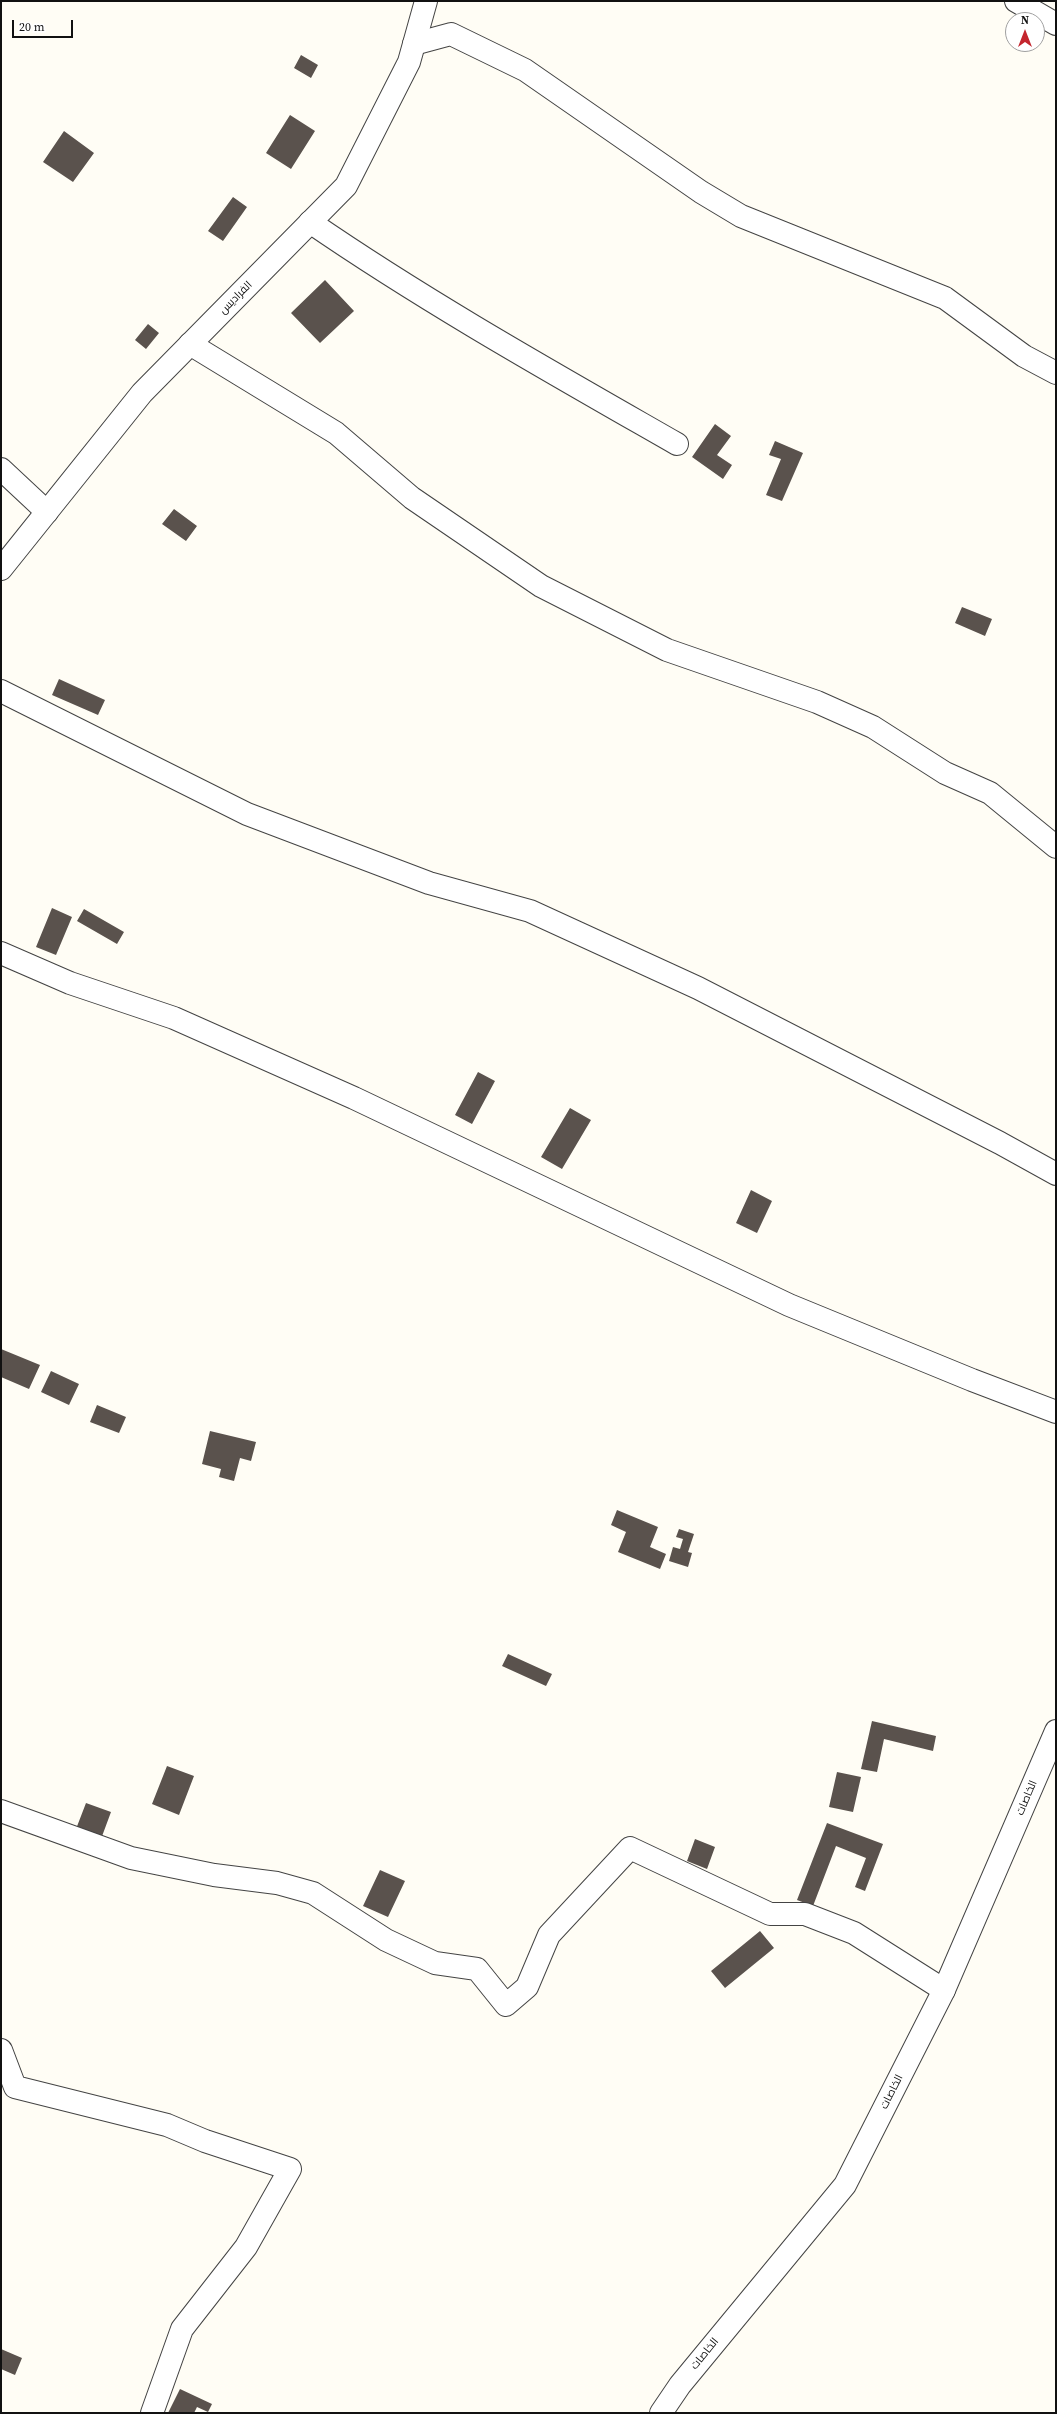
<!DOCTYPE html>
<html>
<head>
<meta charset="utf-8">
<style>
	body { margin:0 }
	#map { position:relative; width:1057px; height:2414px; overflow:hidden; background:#fffdf5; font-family:"Source Serif 4",serif }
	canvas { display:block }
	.frame { position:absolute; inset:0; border:2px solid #111; pointer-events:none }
	.north { position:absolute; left:1005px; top:12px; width:40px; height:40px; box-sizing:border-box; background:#fff; border:1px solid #a0a0a0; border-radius:50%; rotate:0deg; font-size:11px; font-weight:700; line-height:16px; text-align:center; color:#111 }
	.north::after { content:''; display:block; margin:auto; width:14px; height:18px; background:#c4262e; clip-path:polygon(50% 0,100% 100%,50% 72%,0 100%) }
	.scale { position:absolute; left:12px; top:20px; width:61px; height:18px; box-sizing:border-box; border:2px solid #111; border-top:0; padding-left:5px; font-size:12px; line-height:14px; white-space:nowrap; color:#111; -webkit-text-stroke:3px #fff; paint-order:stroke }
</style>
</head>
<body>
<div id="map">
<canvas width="1057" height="2414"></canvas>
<div class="frame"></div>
<div class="north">N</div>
<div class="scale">20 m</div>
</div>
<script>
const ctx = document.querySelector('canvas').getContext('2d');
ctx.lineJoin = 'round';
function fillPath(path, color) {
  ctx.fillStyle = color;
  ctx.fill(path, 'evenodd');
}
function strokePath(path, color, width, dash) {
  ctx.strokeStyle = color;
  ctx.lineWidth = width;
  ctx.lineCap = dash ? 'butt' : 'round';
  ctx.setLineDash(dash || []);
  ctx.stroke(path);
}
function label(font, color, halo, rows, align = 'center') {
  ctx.font = font + ' "Source Serif 4",Cairo,serif';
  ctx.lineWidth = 4;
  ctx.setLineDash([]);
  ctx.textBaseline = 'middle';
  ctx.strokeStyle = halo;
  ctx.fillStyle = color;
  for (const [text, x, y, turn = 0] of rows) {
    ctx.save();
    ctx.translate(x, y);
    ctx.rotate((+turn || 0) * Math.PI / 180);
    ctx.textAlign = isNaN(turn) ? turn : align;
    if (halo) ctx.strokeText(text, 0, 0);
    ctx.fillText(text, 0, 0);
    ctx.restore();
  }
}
const building = new Path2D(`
	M 301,55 L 318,65 L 311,78 L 294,68 Z
	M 290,115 L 315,131 L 291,169 L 266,153 Z
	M 64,131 L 94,153 L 73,182 L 43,162 Z
	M 233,197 L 247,207 L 223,241 L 208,231 Z
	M 325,280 L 354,311 L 320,343 L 291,313 Z
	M 148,324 L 159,333 L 146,349 L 135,340 Z
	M 715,424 L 731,436 L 717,455 L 732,465 L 723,479 L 692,457 Z
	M 775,441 L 803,453 L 782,501 L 766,495 L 781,459 L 769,455 Z
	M 174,509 L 197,526 L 186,541 L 162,524 Z
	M 962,607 L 992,619 L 985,636 L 955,623 Z
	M 59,679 L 105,700 L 98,715 L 52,695 Z
	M 52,908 L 72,917 L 56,955 L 36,947 Z
	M 84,909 L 124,932 L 117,944 L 77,921 Z
	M 478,1072 L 495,1081 L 472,1124 L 455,1115 Z
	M 570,1108 L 591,1120 L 562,1169 L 541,1157 Z
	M 751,1190 L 772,1201 L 757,1233 L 736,1223 Z
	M 1,1349 L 40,1365 L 29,1389 L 1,1377 Z
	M 51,1371 L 79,1384 L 69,1405 L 41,1392 Z
	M 97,1405 L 126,1417 L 119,1433 L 90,1422 Z
	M 210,1431 L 256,1442 L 251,1461 L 240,1458 L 234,1481 L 219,1477 L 221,1469 L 202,1464 Z
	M 617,1510 L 658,1527 L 650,1547 L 666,1554 L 660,1569 L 618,1552 L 626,1532 L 611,1525 Z
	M 679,1529 L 694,1534 L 688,1552 L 692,1553 L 688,1567 L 669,1561 L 673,1547 L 680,1549 L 683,1539 L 676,1537 Z
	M 508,1654 L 552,1674 L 546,1686 L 502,1666 Z
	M 872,1721 L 936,1736 L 933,1751 L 884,1739 L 877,1772 L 861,1769 Z
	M 167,1766 L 194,1776 L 179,1815 L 152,1804 Z
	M 837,1772 L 861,1777 L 853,1812 L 829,1807 Z
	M 86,1803 L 111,1812 L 101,1839 L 76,1829 Z
	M 827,1823 L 883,1844 L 865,1891 L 855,1887 L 866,1858 L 836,1846 L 813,1906 L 797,1900 Z
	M 695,1839 L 715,1847 L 707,1869 L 687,1861 Z
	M 380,1870 L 405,1881 L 388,1917 L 363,1906 Z
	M 760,1931 L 774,1948 L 725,1988 L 711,1971 Z
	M 1,2349 L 22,2358 L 15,2375 L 1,2369 Z
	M 180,2389 L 212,2404 L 208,2412 L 197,2407 L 194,2413 L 168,2413 Z`);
const minor = new Path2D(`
	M 1016,1 L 1056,24
	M 414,44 L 451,34 L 525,70 L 701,192 L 741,216 L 945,298 L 1024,356 L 1056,373
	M 310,222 C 428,303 553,373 677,444
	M 190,344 L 336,433 L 412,498 L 541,586 L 667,650 L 817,702 L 873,727 L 945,773 L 990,793 L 1056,847
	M 1,469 L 47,512
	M 1,691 L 247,814 L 429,883 L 530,911 L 698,988 L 1000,1143 L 1056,1174
	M 1,953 L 70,983 L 174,1018 L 354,1098 L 789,1305 L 972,1380 L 1056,1412
	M 1,1811 L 131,1858 L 214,1875 L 277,1883 L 313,1893 L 386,1940 L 435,1963 L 477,1969 L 506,2005 L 527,1987 L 549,1935 L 630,1848 L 770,1914 L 805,1914 L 854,1933 L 944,1990
	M 1,2050 L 15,2087 L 167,2125 L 205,2141 L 290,2169 L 246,2247 L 182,2329 L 152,2413`);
const tertiary = new Path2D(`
	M 1,569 L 142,393 L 346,186 L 409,62 L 426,1
	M 661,2413 L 680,2385 L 845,2185 L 944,1990 L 1056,1731`);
const streetNames = [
	["الفراديس",236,298,-45],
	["الخاصات",1027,1798,-67],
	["الخاصات",892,2092,-63],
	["الخاصات",705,2354,-51]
];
fillPath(building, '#5a524d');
strokePath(minor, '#444', 24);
strokePath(tertiary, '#444', 24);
strokePath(minor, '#fff', 22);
strokePath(tertiary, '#fff', 22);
label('11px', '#111', '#fff', streetNames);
</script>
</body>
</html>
